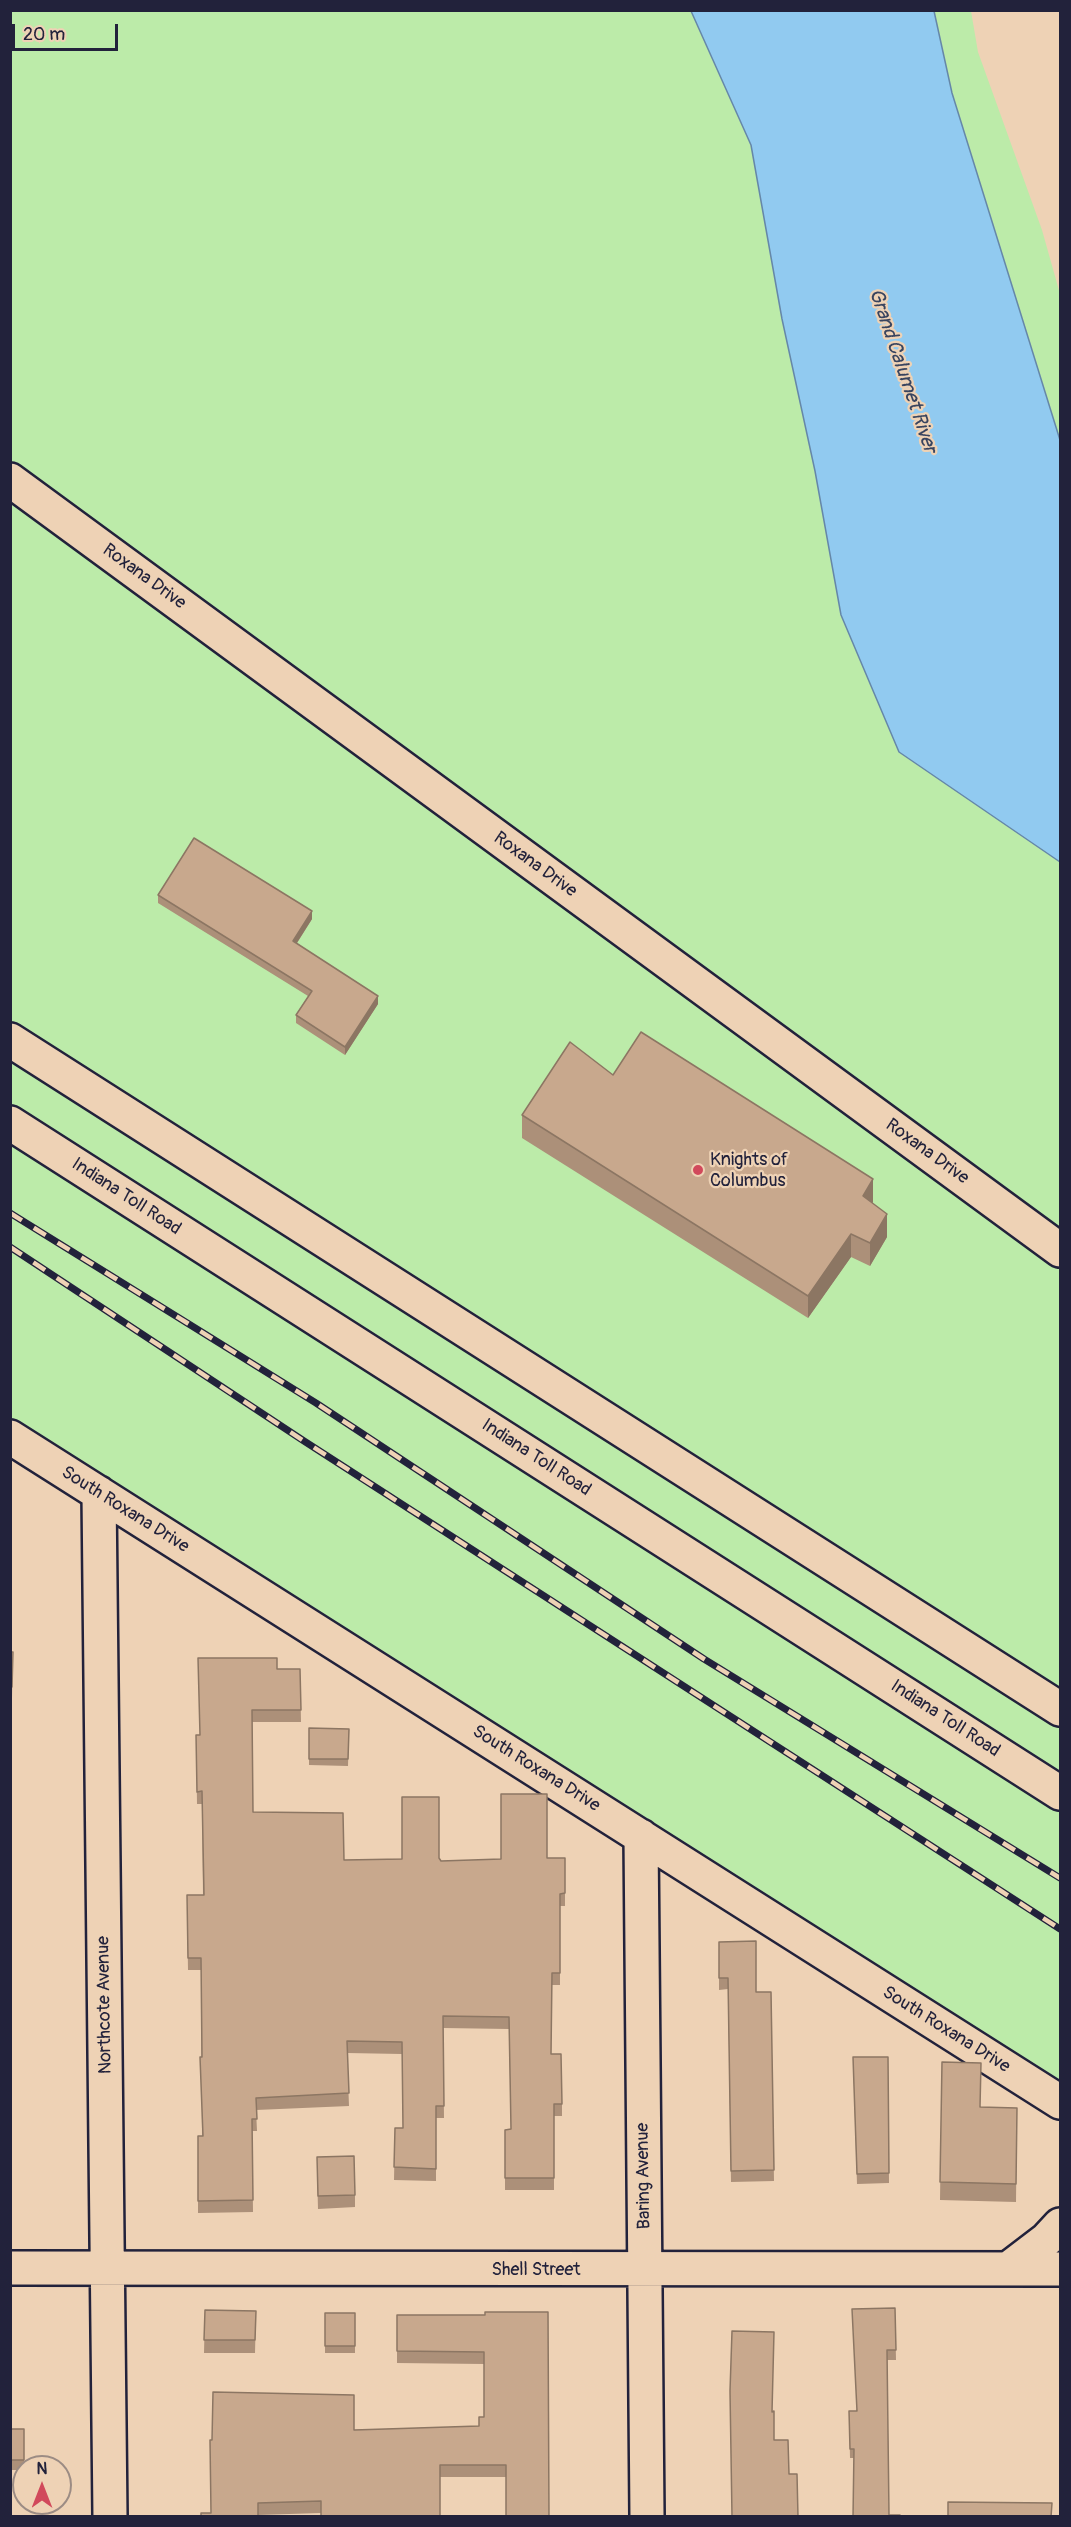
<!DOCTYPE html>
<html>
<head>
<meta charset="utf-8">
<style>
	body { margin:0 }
	#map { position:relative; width:1071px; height:2527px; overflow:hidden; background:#eed2b5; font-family:Pangolin,sans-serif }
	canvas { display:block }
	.frame { position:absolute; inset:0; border:12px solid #22223b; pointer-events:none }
	.north { position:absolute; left:12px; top:2455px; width:60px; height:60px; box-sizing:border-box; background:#eed2b5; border:2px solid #9c8c84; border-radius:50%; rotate:0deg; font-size:16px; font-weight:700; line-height:24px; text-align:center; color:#22223b }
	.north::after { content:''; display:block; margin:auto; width:21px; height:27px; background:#d1495b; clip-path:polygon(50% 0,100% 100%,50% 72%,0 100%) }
	.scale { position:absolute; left:12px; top:24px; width:106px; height:27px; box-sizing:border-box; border:3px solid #22223b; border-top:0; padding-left:8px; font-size:18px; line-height:21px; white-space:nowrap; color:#22223b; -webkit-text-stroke:4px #eed2b5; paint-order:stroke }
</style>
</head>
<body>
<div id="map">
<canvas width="1071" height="2527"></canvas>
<div class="frame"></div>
<div class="north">N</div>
<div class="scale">20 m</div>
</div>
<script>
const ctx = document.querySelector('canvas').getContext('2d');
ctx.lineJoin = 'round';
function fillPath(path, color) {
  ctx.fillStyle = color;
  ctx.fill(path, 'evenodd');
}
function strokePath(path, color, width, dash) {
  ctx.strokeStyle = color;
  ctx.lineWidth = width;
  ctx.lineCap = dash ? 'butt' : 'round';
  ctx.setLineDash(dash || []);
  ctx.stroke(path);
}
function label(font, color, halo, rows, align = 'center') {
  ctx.font = font + ' Pangolin,sans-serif';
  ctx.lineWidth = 4.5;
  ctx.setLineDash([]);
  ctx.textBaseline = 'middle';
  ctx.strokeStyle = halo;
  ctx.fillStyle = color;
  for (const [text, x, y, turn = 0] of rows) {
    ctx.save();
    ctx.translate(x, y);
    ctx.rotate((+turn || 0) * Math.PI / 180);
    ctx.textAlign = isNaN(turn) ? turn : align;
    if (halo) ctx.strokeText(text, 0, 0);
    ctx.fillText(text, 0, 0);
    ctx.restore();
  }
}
const green = new Path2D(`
	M 10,11 L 691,11 L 751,145 L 782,319 L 815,471 L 841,615 L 1060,862 L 1060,2102 L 11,1437 Z
	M 934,11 L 971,11 L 978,52 L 1042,230 L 1060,294 L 1060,440 L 952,93 Z`);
const water = new Path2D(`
	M 691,11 L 934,11 L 952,93 L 1060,440 L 1060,862 L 899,752 L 841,615 L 815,471 L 782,319 L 751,145 Z`);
const minor = new Path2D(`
	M 10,480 L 1060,1250
	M 10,1437 L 1060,2102
	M 99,1493 L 110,2516
	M 641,1836 L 647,2516
	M 10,2268 L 1060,2269
	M 1009,2268 L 1047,2239 L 1060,2225`);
const motorway = new Path2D(`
	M 10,1040 L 1060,1709
	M 10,1123 L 1060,1793`);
const rail = new Path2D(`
	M 10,1213 L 316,1403 L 704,1659 L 1060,1878
	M 10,1247 L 304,1441 L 1060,1929`);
const wall = new Path2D(`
	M 158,895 L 312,919 L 297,943 L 378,1004 L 345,1055 L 296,1023 L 296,1015 L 308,996 L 158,903 Z
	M 613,1075 L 873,1202 L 872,1203 L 887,1237 L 870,1266 L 851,1257 L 808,1318 L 522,1138 L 522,1115 Z
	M 10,1652 L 13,1652 L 12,1698 L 10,1698 Z
	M 277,1669 L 300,1669 L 301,1722 L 252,1722 L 253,1812 L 344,1860 L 439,1858 L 441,1861 L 565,1858 L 565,1906 L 560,1906 L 560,1985 L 552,1985 L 551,2054 L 562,2104 L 562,2116 L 554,2116 L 554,2190 L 505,2190 L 505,2130 L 511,2129 L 509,2029 L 443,2028 L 444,2118 L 436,2118 L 436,2181 L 394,2180 L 395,2128 L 403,2128 L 402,2054 L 347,2053 L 349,2106 L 256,2110 L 257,2131 L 252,2131 L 253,2212 L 198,2213 L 198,2136 L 202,2136 L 201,1970 L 188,1970 L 187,1907 L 203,1895 L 202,1804 L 197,1804 L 196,1735 L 200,1735 Z
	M 309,1728 L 349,1729 L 348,1766 L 309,1765 Z
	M 719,1942 L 756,1992 L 771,1992 L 774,2181 L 731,2182 L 728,1989 L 719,1990 Z
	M 853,2057 L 888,2057 L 889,2183 L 857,2184 Z
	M 942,2062 L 981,2107 L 1017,2108 L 1016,2202 L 940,2200 Z
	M 317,2170 L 355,2195 L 355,2207 L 318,2209 Z
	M 895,2308 L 896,2360 L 887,2360 L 853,2517 L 854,2458 L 850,2458 L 849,2411 L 856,2411 Z
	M 205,2310 L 256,2311 L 255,2353 L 204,2353 Z
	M 325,2313 L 355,2313 L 355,2353 L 325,2353 Z
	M 397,2315 L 485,2315 L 549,2517 L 506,2477 L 440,2477 L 321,2513 L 258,2515 L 211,2513 L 354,2430 L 479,2426 L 484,2417 L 484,2364 L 397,2363 Z
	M 10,2330 L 11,2429 L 24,2460 L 24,2470 L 10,2470 Z`);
const shadedWall = new Path2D(`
	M 312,911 L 312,919 L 293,949 L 293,941 Z
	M 378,996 L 378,1004 L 345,1055 L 345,1047 Z
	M 873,1179 L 873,1202 L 863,1218 L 863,1196 Z
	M 887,1214 L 887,1237 L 870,1266 L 870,1243 Z
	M 851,1234 L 851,1257 L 808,1318 L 808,1296 Z`);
const building = new Path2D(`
	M 194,838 L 312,911 L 293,941 L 378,996 L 345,1047 L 296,1015 L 312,991 L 158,895 Z
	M 641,1032 L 873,1179 L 863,1196 L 887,1214 L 870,1243 L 851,1234 L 808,1296 L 522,1115 L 570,1042 L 613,1075 Z
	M 10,1652 L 13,1652 L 12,1687 L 10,1686 Z
	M 198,1658 L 277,1658 L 277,1669 L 300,1669 L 301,1710 L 252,1710 L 253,1812 L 343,1813 L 344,1860 L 402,1859 L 402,1797 L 439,1797 L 439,1858 L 441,1861 L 501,1859 L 501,1794 L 547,1794 L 547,1858 L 565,1858 L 565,1893 L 560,1894 L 560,1973 L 552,1973 L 551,2054 L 561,2054 L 562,2104 L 554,2104 L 554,2178 L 505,2178 L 505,2130 L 511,2129 L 509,2017 L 443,2016 L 444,2106 L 436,2106 L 436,2169 L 394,2167 L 395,2128 L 403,2128 L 402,2042 L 347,2041 L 349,2093 L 256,2098 L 257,2119 L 252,2119 L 253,2200 L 198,2201 L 198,2136 L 203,2136 L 200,2057 L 202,2057 L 201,1958 L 188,1958 L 187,1895 L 204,1895 L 202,1791 L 197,1792 L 196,1735 L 200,1735 Z
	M 309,1728 L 349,1729 L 348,1759 L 309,1759 Z
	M 756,1941 L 756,1992 L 771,1992 L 774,2170 L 731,2171 L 728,1978 L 719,1978 L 719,1942 Z
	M 853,2057 L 888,2057 L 889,2173 L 857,2174 Z
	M 942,2062 L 981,2063 L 980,2107 L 1017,2108 L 1016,2184 L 940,2182 Z
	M 354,2156 L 355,2195 L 318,2196 L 317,2157 Z
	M 895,2308 L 896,2350 L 887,2350 L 889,2515 L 900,2515 L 900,2517 L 853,2517 L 854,2449 L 850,2449 L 849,2411 L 857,2411 L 852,2309 Z
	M 205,2310 L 256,2311 L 255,2340 L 204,2340 Z
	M 485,2312 L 548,2312 L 549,2517 L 506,2517 L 506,2465 L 440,2465 L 440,2517 L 321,2517 L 321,2501 L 258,2503 L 258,2517 L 201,2517 L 201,2513 L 211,2513 L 210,2440 L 212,2440 L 213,2392 L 354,2395 L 354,2430 L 479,2426 L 479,2417 L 484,2417 L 484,2352 L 397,2351 L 397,2315 L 485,2315 Z
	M 325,2313 L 355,2313 L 355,2346 L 325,2346 Z
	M 10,2330 L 11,2429 L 24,2429 L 24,2460 L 10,2460 Z
	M 732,2331 L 774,2332 L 772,2412 L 774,2411 L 774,2440 L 788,2440 L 789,2474 L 797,2474 L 798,2517 L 732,2517 L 730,2391 Z
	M 948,2502 L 1052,2503 L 1051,2517 L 948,2517 Z`);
const markers = [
	[698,1170,6,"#d1495b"]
];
const streetNames = [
	["Roxana Drive",144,577,36],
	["Roxana Drive",535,865,36],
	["Roxana Drive",927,1152,36],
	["Indiana Toll Road",126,1197,33],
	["Indiana Toll Road",536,1458,33],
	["South Roxana Drive",125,1510,32],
	["Indiana Toll Road",945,1719,33],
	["South Roxana Drive",536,1769,32],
	["Northcote Avenue",105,2005,-91],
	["South Roxana Drive",946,2030,32],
	["Baring Avenue",644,2176,-91],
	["Shell Street",536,2270]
];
const poiNames = [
	["Knights of",710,1160],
	["Columbus",710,1181]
];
const waterNames = [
	["Grand Calumet River",902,371,71]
];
fillPath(green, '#bceba9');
fillPath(water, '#91caf0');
strokePath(water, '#6587a8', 1.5);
strokePath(minor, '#22223b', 38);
strokePath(motorway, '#22223b', 38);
strokePath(minor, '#eed2b5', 33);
strokePath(motorway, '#eed2b5', 33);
strokePath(rail, '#22223b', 7);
strokePath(rail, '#eed2b5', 4.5, [14]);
fillPath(wall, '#ac9079');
fillPath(shadedWall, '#8c7663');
fillPath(building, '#c8a88d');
strokePath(building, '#8c7663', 1.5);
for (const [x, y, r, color] of markers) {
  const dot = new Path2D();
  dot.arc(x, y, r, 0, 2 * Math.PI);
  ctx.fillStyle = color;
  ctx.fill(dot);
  strokePath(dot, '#eed2b5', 2);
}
label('18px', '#22223b', '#eed2b5', streetNames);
label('18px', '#22223b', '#eed2b5', poiNames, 'left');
label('italic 20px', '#38445f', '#eed2b5', waterNames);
</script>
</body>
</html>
